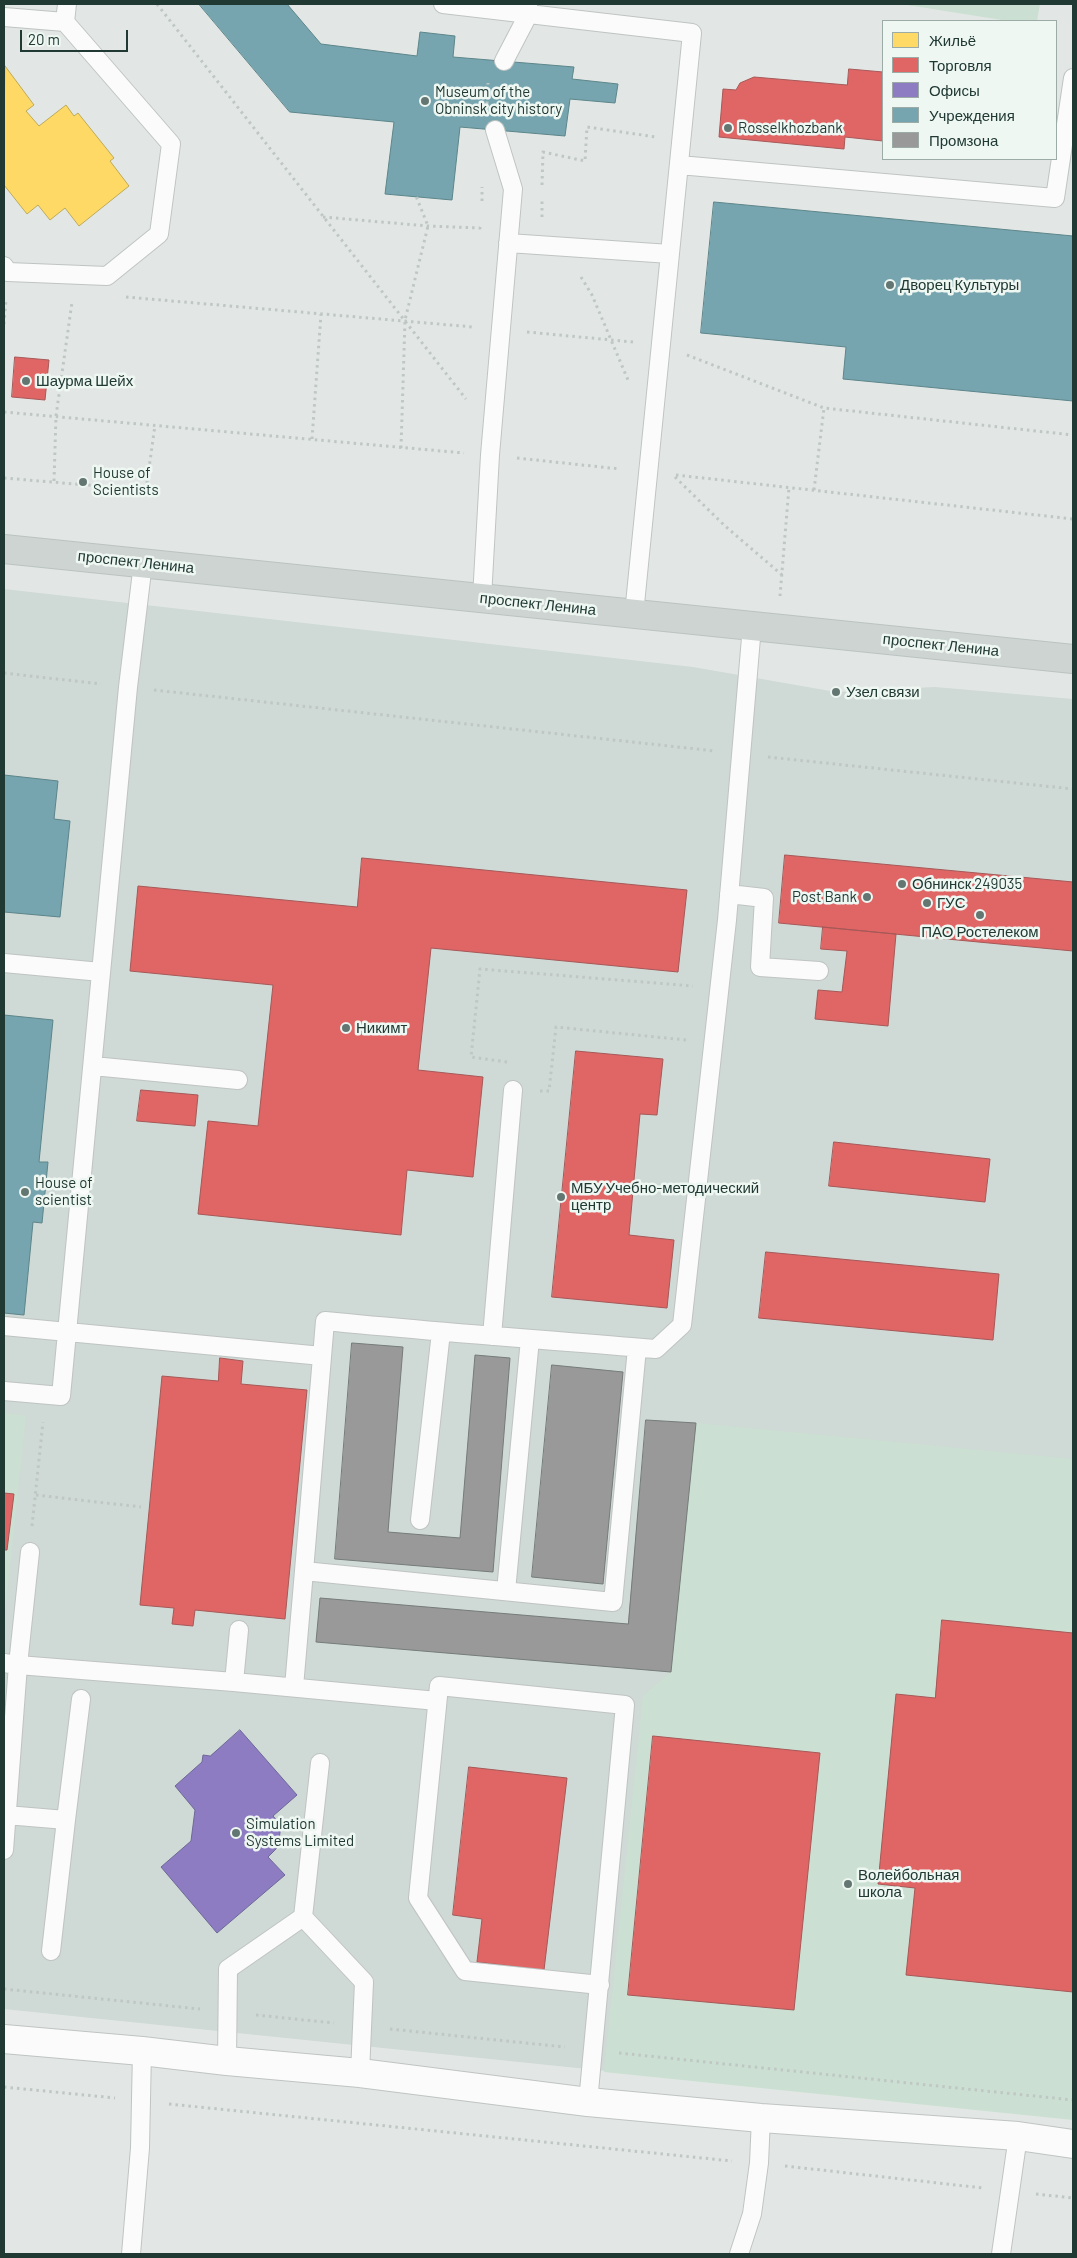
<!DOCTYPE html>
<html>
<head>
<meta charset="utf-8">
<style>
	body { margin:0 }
	#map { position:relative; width:1077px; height:2258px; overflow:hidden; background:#e2e7e5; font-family:Barlow,sans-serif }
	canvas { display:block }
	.frame { position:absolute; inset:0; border:5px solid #203933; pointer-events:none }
	.legend { position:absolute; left:882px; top:20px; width:175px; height:140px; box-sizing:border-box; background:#eff7f3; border:1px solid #9caba6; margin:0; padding:6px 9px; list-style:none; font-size:15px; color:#203933 }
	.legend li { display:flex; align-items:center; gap:10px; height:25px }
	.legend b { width:25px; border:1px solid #9caba6 }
	.scale { position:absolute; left:20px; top:30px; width:108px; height:22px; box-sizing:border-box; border:2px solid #203933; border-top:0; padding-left:6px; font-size:15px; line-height:18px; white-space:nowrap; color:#203933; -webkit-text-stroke:4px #eff7f3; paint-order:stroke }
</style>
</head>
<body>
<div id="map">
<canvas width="1077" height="2258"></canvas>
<div class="frame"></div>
<ul class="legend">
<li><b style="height:14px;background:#ffd966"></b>Жильё</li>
<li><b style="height:14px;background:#e06666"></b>Торговля</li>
<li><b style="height:14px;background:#8e7cc3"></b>Офисы</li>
<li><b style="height:14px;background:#76a5af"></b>Учреждения</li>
<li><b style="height:14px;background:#999"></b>Промзона</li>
</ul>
<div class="scale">20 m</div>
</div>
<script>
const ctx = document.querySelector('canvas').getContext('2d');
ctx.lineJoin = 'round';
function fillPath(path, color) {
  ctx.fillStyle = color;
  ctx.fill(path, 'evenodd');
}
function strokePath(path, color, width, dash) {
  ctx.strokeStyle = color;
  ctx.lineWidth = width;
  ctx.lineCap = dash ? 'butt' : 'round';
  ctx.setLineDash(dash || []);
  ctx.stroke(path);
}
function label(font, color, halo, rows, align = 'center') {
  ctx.font = font + ' Barlow,sans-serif';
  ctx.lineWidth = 5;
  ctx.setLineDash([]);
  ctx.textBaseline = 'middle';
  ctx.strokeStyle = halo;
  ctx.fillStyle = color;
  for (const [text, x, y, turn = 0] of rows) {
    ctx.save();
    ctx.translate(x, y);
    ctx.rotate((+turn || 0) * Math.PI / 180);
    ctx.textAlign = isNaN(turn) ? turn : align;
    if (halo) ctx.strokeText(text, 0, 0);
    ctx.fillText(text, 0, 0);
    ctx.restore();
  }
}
const built = new Path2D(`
	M 4,589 L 693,667 L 836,692 L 935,687 L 1073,699 L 1073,2119 L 4,2009 Z`);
const green = new Path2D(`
	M 901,4 L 1040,4 L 1037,21 L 1008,21 Z
	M 4,1413 L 26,1416 L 4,1623 Z
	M 696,1423 L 1073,1459 L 1073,2120 L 604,2072 L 643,1696 L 671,1672 Z`);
const homes = new Path2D(`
	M 5,66 L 34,105 L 26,111 L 39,126 L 66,105 L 74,116 L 78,113 L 114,158 L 110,161 L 129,186 L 79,226 L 65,208 L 50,220 L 38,205 L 27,214 L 4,185 Z`);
const shops = new Path2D(`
	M 849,69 L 883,72 L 883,141 L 845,137 L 844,149 L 719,137 L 723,89 L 736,90 L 740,83 L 754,77 L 847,85 Z
	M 15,357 L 49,360 L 45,400 L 12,397 Z
	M 785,855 L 1073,882 L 1073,951 L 779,923 Z
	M 362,858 L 687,890 L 678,972 L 431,948 L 418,1070 L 483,1077 L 473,1177 L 407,1170 L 401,1235 L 198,1214 L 208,1121 L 258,1126 L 273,985 L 130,971 L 138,886 L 357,907 Z
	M 823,927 L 896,934 L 888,1026 L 815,1019 L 818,990 L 842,992 L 847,951 L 821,949 Z
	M 576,1051 L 663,1059 L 657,1115 L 640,1114 L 629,1235 L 674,1240 L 667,1308 L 552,1297 Z
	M 141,1090 L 198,1095 L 195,1126 L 137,1121 Z
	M 834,1142 L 990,1159 L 985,1202 L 829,1186 Z
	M 766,1252 L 999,1274 L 993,1340 L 759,1318 Z
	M 220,1358 L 243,1361 L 241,1384 L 307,1390 L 285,1619 L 195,1610 L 193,1626 L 172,1624 L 174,1608 L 140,1605 L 162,1376 L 218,1381 Z
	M 4,1493 L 14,1494 L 7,1550 L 4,1550 Z
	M 942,1620 L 1073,1633 L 1073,1992 L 906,1975 L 915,1888 L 878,1884 L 896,1694 L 935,1698 Z
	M 653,1736 L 820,1753 L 794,2010 L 628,1995 Z
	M 469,1767 L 567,1778 L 544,1970 L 477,1962 L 482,1919 L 453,1915 Z`);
const offices = new Path2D(`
	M 240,1730 L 297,1795 L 273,1816 L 281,1825 L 278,1847 L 268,1857 L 285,1875 L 217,1933 L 161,1867 L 191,1841 L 195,1810 L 175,1786 L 202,1762 L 203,1755 L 210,1756 Z`);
const public = new Path2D(`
	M 199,4 L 287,4 L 321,44 L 417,56 L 420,32 L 455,36 L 453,57 L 574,67 L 572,79 L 618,84 L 615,103 L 570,99 L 565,136 L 460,127 L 452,200 L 385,194 L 394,122 L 290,112 Z
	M 714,202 L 1073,236 L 1073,401 L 843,379 L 846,347 L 701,333 Z
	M 4,775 L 58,781 L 54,819 L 70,821 L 60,917 L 4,912 Z
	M 4,1015 L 53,1020 L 39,1162 L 48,1162 L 42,1223 L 33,1222 L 24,1315 L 4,1313 Z`);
const industry = new Path2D(`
	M 352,1343 L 403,1347 L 388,1532 L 460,1538 L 475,1355 L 510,1358 L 493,1572 L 335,1559 Z
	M 552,1365 L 623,1372 L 603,1584 L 532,1577 Z
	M 646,1420 L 696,1423 L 671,1672 L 316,1642 L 320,1598 L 628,1624 Z`);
const path = new Path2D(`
	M 157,4 L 466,399
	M 487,104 L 488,83
	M 542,185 L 543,152 L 585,161 L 587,127 L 656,137
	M 482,201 L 482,187
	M 323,217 L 428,226 L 480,228 L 481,225
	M 542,217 L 542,201
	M 581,277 L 592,295 L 628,380
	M 126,297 L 473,327
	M 4,324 L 6,300
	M 527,332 L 633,342
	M 687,355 L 824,408 L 1073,435
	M 4,412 L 464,453
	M 312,439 L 321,314
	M 401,448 L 405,320 L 428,226 L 416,196
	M 517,458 L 620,469
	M 676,475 L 1073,519
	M 675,477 L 724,525 L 782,575
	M 4,478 L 146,490 L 155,425
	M 54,481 L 56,416 L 72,302
	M 814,490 L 824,408
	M 780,596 L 789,487
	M 4,673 L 101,684
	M 154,690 L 715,751
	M 768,757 L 1073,789
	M 507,1062 L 471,1057 L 480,969 L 693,986
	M 540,1091 L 549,1091 L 556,1027 L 686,1040
	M 36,1495 L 141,1507
	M 32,1526 L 43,1422
	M 4,1989 L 200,2009
	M 256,2015 L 334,2023
	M 390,2029 L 565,2047
	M 619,2053 L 1073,2100
	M 4,2087 L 115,2098
	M 169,2104 L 732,2161
	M 785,2166 L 983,2188
	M 1036,2194 L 1073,2198`);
const lane = new Path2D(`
	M 443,4 L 692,33 L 634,614
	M 4,17 L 65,22 L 171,144 L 159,234 L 107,276 L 8,272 L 4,266
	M 65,22 L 67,4
	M 504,61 L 528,15 L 528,5
	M 679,165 L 1055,198 L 1073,78
	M 508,243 L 670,254
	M 482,598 L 490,455 L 513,189 L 495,130
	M 729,894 L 764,898 L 760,967 L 819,971
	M 4,963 L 101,972
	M 93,1066 L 238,1080
	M 4,1326 L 322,1356
	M 492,1336 L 513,1090
	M 637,1348 L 613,1602 L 304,1571 L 325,1321 C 436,1332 546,1340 656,1349 L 682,1325 L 727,920 L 752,626
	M 4,1391 L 61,1396 L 128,687 L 143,563
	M 420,1520 L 441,1332
	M 506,1591 L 530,1339
	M 4,1663 L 18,1665 L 30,1552
	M 234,1682 L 437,1701
	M 294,1687 L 304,1571
	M 320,1763 L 303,1917 L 364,1982 L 360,2073
	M 6,1815 L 66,1820 L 81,1699
	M 4,1850 L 18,1665 L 234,1682 L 239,1630
	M 51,1951 L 66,1820
	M 227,2061 L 228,1969 L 303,1917
	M 588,2102 L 625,1705 L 439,1686 L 418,1898 L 465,1971 L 600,1985
	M 131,2254 L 140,2148 L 142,2051
	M 739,2254 L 752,2214 L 759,2163 L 761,2118
	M 1001,2254 L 1018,2136`);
const street = new Path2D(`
	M 4,2039 L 142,2051 L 227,2061 L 360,2073 L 588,2102 L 761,2118 L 1018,2136 L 1073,2144`);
const primary = new Path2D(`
	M 4,549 L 1073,659`);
const markers = [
	[425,101,5,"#647671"],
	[728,128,5,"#647671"],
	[890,285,5,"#647671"],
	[26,381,5,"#647671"],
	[83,482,5,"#647671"],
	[836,692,5,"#647671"],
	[902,884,5,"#647671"],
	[867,897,5,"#647671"],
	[927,903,5,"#647671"],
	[980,915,5,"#647671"],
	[346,1028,5,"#647671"],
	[25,1192,5,"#647671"],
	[561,1197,5,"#647671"],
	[236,1833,5,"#647671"],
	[848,1884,5,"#647671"]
];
const poiNames = [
	["Museum of the",435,92],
	["Obninsk сity history",435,109],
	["Rosselkhozbank",738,128],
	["Дворец Культуры",900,285],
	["Шаурма Шейх",36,381],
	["House of",93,473],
	["Scientists",93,490],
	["Узел связи",846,692],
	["Обнинск 249035",912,884],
	["Post Bank",857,897,"right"],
	["ГУС",937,903],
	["ПАО Ростелеком",980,932,"center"],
	["Никимт",356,1028],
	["House of",35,1183],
	["scientist",35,1200],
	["МБУ Учебно-методический",571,1188],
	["центр",571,1205],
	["Simulation",246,1824],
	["Systems Limited",246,1841],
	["Волейбольная",858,1875],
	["школа",858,1892]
];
const streetNames = [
	["проспект Ленина",136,562,6],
	["проспект Ленина",538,604,6],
	["проспект Ленина",941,645,6]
];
fillPath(built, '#cfd9d5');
fillPath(green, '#cbe0d2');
fillPath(homes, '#ffd966');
strokePath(homes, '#bca957', 1);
fillPath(shops, '#e06666');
strokePath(shops, '#a65857', 1);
fillPath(offices, '#8e7cc3');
strokePath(offices, '#6d6898', 1);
fillPath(public, '#76a5af');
strokePath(public, '#5c858a', 1);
fillPath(industry, '#999');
strokePath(industry, '#757c7a', 1);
strokePath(lane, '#bfc4c2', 20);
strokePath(street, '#bfc4c2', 30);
strokePath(primary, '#bbc3c1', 30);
strokePath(path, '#bfc7c5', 3, [2.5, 4]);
strokePath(lane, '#fbfbfb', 18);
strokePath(street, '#fbfbfb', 28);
strokePath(primary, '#cdd4d2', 28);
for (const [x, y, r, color] of markers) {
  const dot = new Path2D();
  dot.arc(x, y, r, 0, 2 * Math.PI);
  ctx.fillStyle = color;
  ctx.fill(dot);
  strokePath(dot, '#eff7f3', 2);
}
label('15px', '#203933', '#eff7f3', poiNames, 'left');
label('15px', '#203933', '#eff7f3', streetNames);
</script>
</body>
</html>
